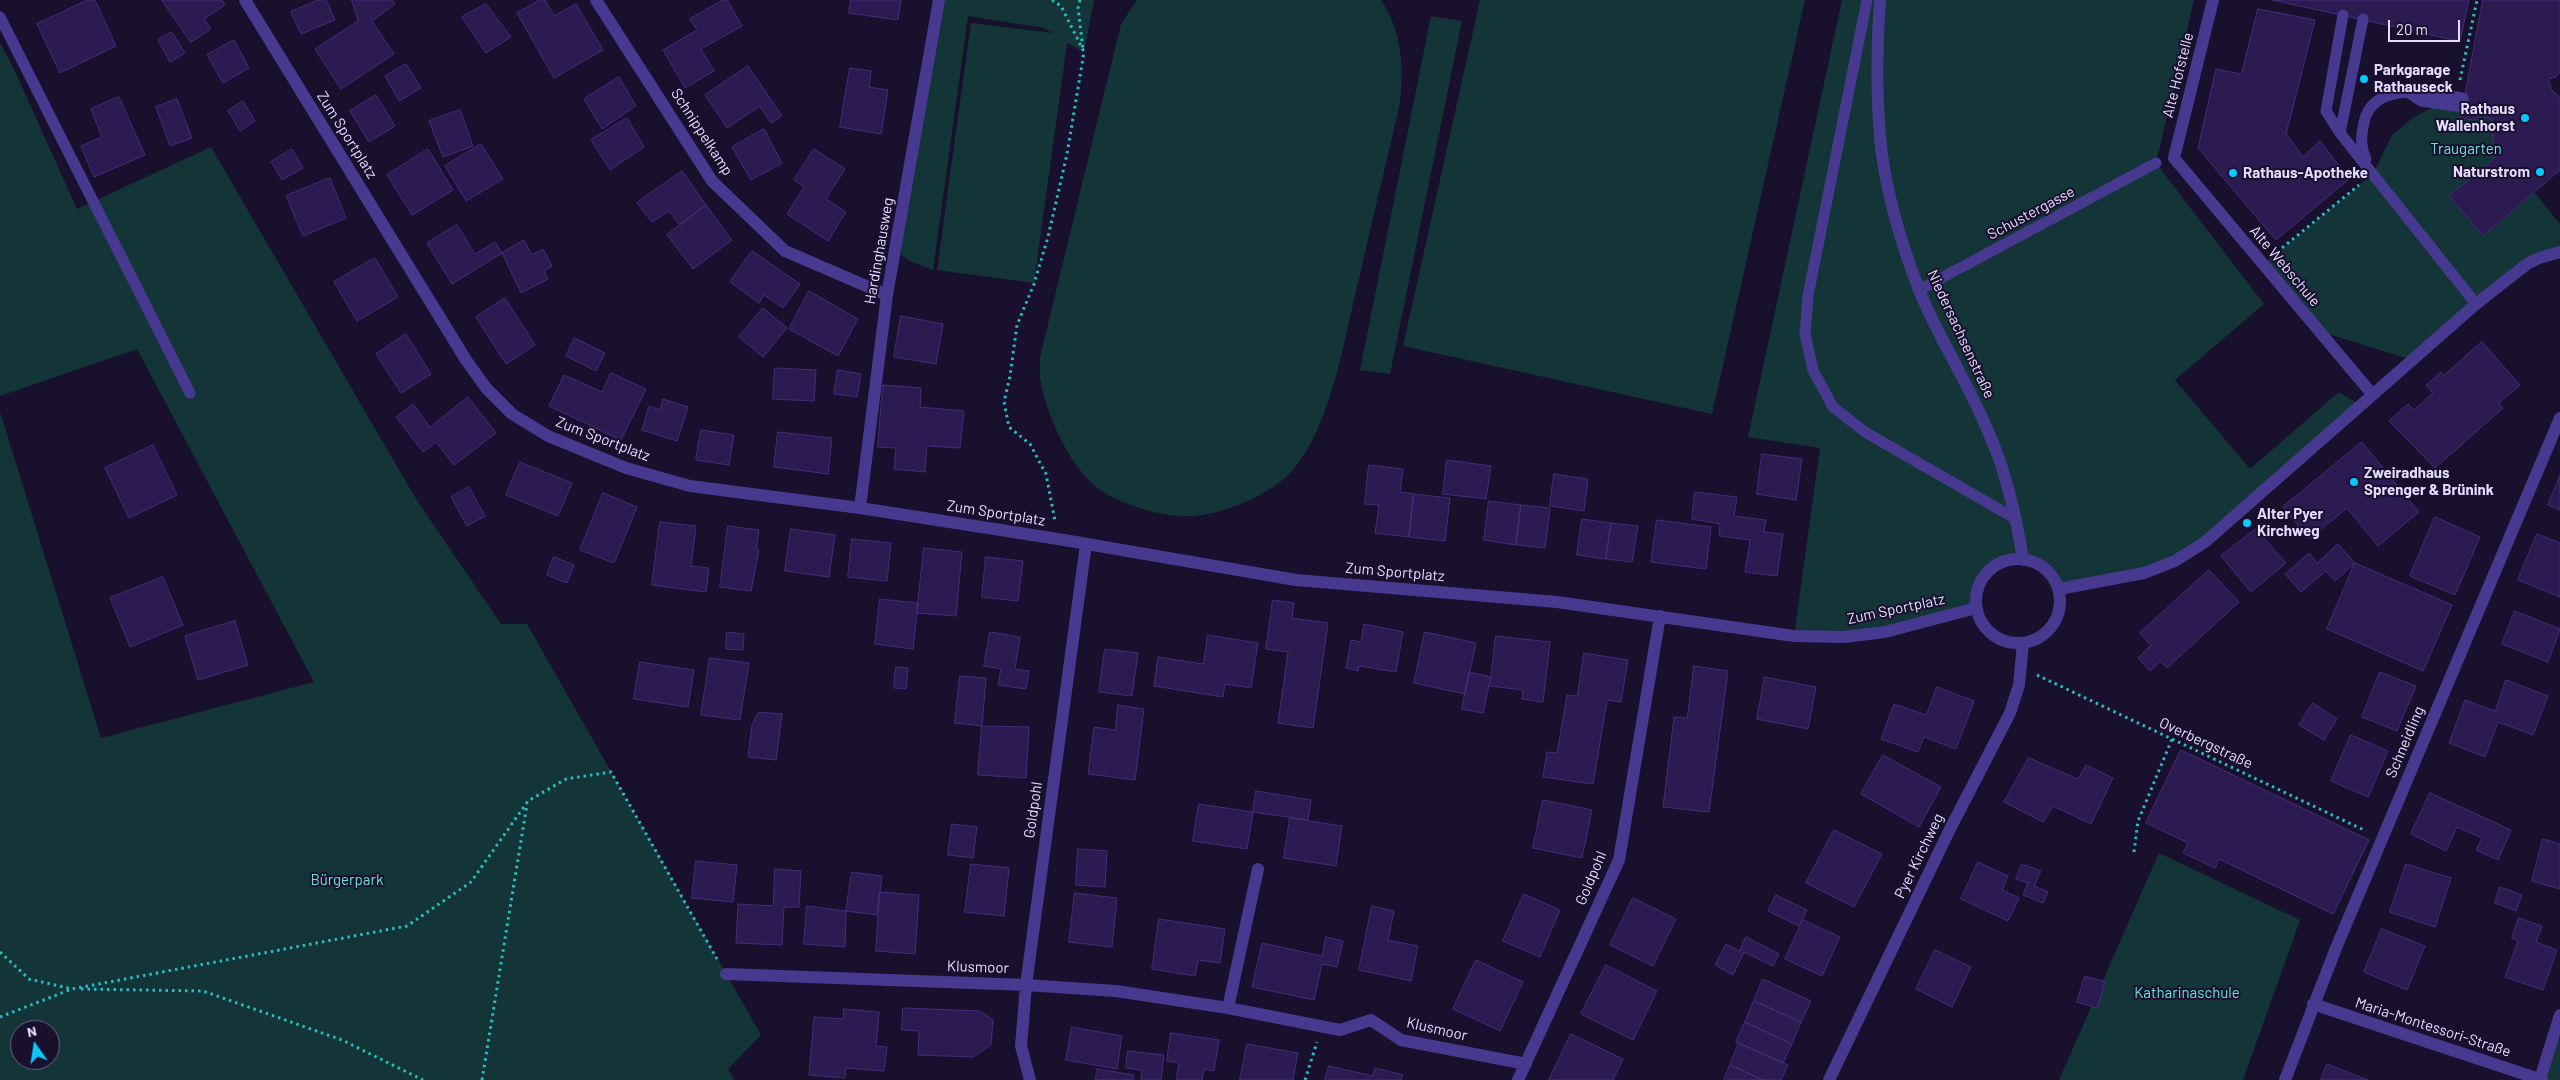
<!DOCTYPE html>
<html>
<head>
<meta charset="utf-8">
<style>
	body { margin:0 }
	#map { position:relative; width:2560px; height:1080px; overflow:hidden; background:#19102e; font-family:Barlow,sans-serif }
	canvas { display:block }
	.north { position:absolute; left:10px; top:1020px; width:50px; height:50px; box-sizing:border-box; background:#19102e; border:1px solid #6b6282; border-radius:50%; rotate:347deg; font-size:14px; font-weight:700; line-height:20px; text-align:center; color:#e5ddff }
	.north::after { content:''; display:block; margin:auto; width:18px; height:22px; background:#09c8ff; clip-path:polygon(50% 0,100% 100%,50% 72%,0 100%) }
	.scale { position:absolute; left:2388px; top:20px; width:72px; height:22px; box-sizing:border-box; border:2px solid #e5ddff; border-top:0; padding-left:6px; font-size:15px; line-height:18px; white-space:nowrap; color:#e5ddff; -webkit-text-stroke:4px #19102e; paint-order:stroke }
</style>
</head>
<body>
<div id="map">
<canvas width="2560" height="1080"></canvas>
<div class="north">N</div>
<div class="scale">20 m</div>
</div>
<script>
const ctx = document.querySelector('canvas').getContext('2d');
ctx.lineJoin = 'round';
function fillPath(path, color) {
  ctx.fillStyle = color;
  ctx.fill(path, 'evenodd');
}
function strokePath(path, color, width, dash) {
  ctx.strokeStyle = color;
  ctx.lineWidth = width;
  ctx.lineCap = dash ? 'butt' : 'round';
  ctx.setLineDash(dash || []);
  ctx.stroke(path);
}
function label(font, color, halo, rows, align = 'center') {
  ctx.font = font + ' Barlow,sans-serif';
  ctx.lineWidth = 4;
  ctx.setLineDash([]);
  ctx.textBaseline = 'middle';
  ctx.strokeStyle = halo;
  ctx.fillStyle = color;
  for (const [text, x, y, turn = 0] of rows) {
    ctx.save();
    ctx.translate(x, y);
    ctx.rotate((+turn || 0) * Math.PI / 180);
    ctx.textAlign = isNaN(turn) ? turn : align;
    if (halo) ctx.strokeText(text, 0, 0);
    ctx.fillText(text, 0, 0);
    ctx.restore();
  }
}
const green = new Path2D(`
	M 939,0 L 1094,0 L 1084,52 L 1067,43 L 1034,283 L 937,270 L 971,23 L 1053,33 L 1044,28 L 968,16 L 933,270 L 912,262 L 895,251 Z
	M 1137,0 L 1381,0 C 1402,32 1404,65 1400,103 C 1386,164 1371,225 1357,287 C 1343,344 1331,426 1292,471 C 1270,496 1216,518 1183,516 C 1158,515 1136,508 1114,498 C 1075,481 1049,422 1041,383 C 1039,375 1040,365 1040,357 L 1121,24 Z
	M 1480,0 L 1805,0 L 1712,414 L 1403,346 Z
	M 1842,0 L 2194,0 L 2156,163 L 2264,304 L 2175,380 L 2250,469 L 2339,392 L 2360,405 L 2175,561 L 2059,589 C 2045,557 1999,546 1981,581 C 1977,590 1976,599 1976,608 L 1885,632 L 1794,636 L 1820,448 L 1748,437 Z
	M 1431,16 L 1462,21 L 1390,374 L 1360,370 Z
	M 0,43 L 13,67 L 77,209 L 211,147 L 416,499 L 501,624 L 527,624 L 761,1035 L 728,1069 L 734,1080 L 0,1080 L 0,412 L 101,738 L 314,682 L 137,349 L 0,396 ZM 20,1030 L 50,1030 L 50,1060 L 20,1060 Z
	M 2439,104 L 2462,107 L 2461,118 L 2474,120 L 2479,114 L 2492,119 L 2494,159 L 2449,196 L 2484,236 L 2534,192 L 2560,224 L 2560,247 L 2539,258 L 2412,360 L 2319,331 L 2263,264 L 2373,174 L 2392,135 L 2413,118 Z
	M 2159,853 L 2300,920 L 2243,1080 L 2059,1080 Z
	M 2553,1037 L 2560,1039 L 2560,1080 L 2542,1080 Z`);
const building = new Path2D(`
	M 88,0 L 95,0 L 116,46 L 60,73 L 37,24 Z
	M 162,0 L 222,0 L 225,5 L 204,19 L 211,29 L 191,42 Z
	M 318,0 L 326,0 L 335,20 L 301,34 L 291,12 Z
	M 352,0 L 392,0 L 395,4 L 372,21 L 394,54 L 341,89 L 315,49 L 358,21 Z
	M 540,0 L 545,0 L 554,16 L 576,4 L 603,50 L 554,78 L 517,13 Z
	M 723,0 L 727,0 L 742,26 L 701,49 L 714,71 L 685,88 L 663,50 L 697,30 L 690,19 Z
	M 851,0 L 901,0 L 898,20 L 849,13 Z
	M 2273,0 L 2469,0 L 2460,41 Z
	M 2483,0 L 2560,0 L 2560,72 L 2556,77 L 2548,79 L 2552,90 L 2560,98 L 2560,170 L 2483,236 L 2449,196 L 2494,159 L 2492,119 L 2479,114 L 2474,120 L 2461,118 Z
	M 486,4 L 511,37 L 486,53 L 462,17 Z
	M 2258,9 L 2315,20 L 2286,134 L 2303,157 L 2320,141 L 2349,179 L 2276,240 L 2198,148 L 2216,69 L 2241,74 Z
	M 172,32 L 185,53 L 170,62 L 158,40 Z
	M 234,40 L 249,68 L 223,83 L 207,55 Z
	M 406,64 L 421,88 L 399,101 L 385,76 Z
	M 748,66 L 782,116 L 771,123 L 760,106 L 727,128 L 705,95 Z
	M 850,68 L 871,71 L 869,87 L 888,90 L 881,134 L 840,127 Z
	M 619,77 L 636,106 L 602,129 L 584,99 Z
	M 376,95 L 395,126 L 369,142 L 350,111 Z
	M 119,97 L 145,155 L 94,177 L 81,146 L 102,137 L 91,109 Z
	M 177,99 L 192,138 L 170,146 L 156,107 Z
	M 243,101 L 255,121 L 240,131 L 228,111 Z
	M 460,110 L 473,146 L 443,157 L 429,121 Z
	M 627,118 L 644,147 L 610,170 L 591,140 Z
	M 764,129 L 782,163 L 751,180 L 732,147 Z
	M 481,144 L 503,179 L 466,201 L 445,166 Z
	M 292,149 L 303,168 L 282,180 L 271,162 Z
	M 428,149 L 453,190 L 412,215 L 387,175 Z
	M 814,149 L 845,169 L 826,199 L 846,212 L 828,241 L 787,214 L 804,187 L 794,180 Z
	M 682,171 L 706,205 L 680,225 L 669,211 L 652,222 L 637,203 Z
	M 330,178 L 346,218 L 303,236 L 286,196 Z
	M 706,205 L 732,240 L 693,269 L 667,235 Z
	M 457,225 L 475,254 L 495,242 L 502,253 L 452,284 L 427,243 Z
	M 524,240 L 532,255 L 543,249 L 552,266 L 544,271 L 548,279 L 521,293 L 502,253 Z
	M 752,251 L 800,284 L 783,308 L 764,295 L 759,303 L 730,282 Z
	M 375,258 L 398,297 L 357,321 L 334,282 Z
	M 809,291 L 858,319 L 838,356 L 789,329 Z
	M 505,298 L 535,345 L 506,364 L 476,317 Z
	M 763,308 L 787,328 L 763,357 L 739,337 Z
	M 901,316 L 943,324 L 936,364 L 894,357 Z
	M 406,334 L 431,374 L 401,393 L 376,354 Z
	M 575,338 L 605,353 L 596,371 L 566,356 Z
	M 2482,342 L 2520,385 L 2499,403 L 2503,408 L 2435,468 L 2389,421 L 2408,404 L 2414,410 L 2433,393 L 2426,385 L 2441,372 L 2444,375 Z
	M 775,368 L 816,370 L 814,401 L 773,399 Z
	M 838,370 L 861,374 L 857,397 L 834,394 Z
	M 611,373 L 646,389 L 621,440 L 549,406 L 564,375 L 602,392 Z
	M 883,385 L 921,388 L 920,407 L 964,411 L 960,448 L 927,446 L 925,472 L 894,469 L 896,448 L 878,447 Z
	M 468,397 L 496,433 L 454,465 L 436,442 L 423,452 L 396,417 L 413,404 L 430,427 Z
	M 663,399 L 688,407 L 677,441 L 642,430 L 649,406 L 660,410 Z
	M 701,430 L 734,435 L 729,465 L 696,460 Z
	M 778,432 L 832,438 L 828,474 L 774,467 Z
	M 2362,442 L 2419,512 L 2378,546 L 2347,508 L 2309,539 L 2283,507 Z
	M 153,445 L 177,495 L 129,518 L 105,468 Z
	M 1762,454 L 1802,459 L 1796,500 L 1757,494 Z
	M 1447,460 L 1491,466 L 1486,499 L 1443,494 Z
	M 520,462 L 572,483 L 558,516 L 506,495 Z
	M 1369,465 L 1403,469 L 1400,492 L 1414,494 L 1409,537 L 1375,533 L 1379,505 L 1365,504 Z
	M 1554,474 L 1588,479 L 1584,511 L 1550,506 Z
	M 2560,476 L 2560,510 L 2548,505 Z
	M 469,487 L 485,516 L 467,526 L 451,497 Z
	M 1695,492 L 1737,497 L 1734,516 L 1766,520 L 1764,532 L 1783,534 L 1777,576 L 1745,572 L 1750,540 L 1719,536 L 1720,524 L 1692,519 Z
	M 603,493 L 637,507 L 614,563 L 580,550 Z
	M 1414,494 L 1450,498 L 1445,541 L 1409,537 Z
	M 1489,501 L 1521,505 L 1516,545 L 1484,540 Z
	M 1521,505 L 1550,508 L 1545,548 L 1516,545 Z
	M 2435,517 L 2480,537 L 2455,595 L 2410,576 Z
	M 1582,519 L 1611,523 L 1606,559 L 1577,555 Z
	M 1657,520 L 1711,527 L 1706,569 L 1651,562 Z
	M 660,522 L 696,526 L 691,566 L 709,568 L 706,592 L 652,585 Z
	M 1611,523 L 1638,526 L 1632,562 L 1606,559 Z
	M 728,526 L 759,530 L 756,550 L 759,550 L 751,591 L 720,587 Z
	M 791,529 L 835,535 L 829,577 L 785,571 Z
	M 2256,529 L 2286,563 L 2251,592 L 2221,556 Z
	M 2537,534 L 2560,543 L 2560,597 L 2518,580 Z
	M 852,539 L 891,543 L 887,581 L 848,577 Z
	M 2338,544 L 2355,563 L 2335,581 L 2326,571 L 2301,592 L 2285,574 L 2309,553 L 2317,563 Z
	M 924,548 L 962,552 L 956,616 L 917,613 Z
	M 554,557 L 574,565 L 567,583 L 547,575 Z
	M 986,557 L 1023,561 L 1018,601 L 982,597 Z
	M 2355,563 L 2452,605 L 2423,671 L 2327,629 Z
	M 2209,570 L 2239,602 L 2167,668 L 2160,661 L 2150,671 L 2138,658 L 2151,645 L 2140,633 Z
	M 163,577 L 183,625 L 130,647 L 110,598 Z
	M 880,599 L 918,603 L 913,649 L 875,644 Z
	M 1273,600 L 1294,603 L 1292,618 L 1328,623 L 1313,728 L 1278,723 L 1288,652 L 1266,649 Z
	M 2515,611 L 2560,629 L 2548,662 L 2502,644 Z
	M 235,621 L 248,665 L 198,680 L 185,636 Z
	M 1364,624 L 1403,632 L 1396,672 L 1359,666 L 1358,671 L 1346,668 L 1351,640 L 1361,642 Z
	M 727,632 L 744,634 L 743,650 L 726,649 Z
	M 990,632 L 1020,637 L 1015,669 L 1029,671 L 1026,689 L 998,685 L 1001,669 L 984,666 Z
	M 1425,632 L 1476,643 L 1465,694 L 1414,683 Z
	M 1208,635 L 1258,643 L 1251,688 L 1225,684 L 1223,697 L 1154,686 L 1158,657 L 1203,664 Z
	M 1496,636 L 1550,642 L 1543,702 L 1522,699 L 1523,690 L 1490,686 Z
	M 1105,649 L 1138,653 L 1132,696 L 1099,692 Z
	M 1584,653 L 1628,660 L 1621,702 L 1607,700 L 1593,784 L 1543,777 L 1547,752 L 1557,753 L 1567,695 L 1577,696 Z
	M 710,658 L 749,663 L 740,720 L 701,715 Z
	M 640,662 L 694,670 L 688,707 L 634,699 Z
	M 1694,666 L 1728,671 L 1709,812 L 1663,807 L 1674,717 L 1687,718 Z
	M 896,667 L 908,668 L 906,689 L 894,688 Z
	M 1469,672 L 1491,677 L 1483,713 L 1462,709 Z
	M 2380,672 L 2416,686 L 2397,731 L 2362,717 Z
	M 960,676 L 986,678 L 982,726 L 955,723 Z
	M 1765,677 L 1816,687 L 1808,729 L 1757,719 Z
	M 2506,680 L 2548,696 L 2533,735 L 2498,722 L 2485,757 L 2449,743 L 2465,700 L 2495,711 Z
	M 1937,687 L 1974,701 L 1956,749 L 1924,737 L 1918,752 L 1881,739 L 1894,704 L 1926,715 Z
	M 2313,703 L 2337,719 L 2324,740 L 2299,725 Z
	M 1118,705 L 1144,709 L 1135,780 L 1088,774 L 1094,727 L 1115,730 Z
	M 759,712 L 782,714 L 776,760 L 748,757 L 752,725 Z
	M 982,726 L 1029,727 L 1026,778 L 978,775 Z
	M 2351,735 L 2388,751 L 2368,797 L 2331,781 Z
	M 2181,750 L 2369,840 L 2333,914 L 2219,859 L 2215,868 L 2183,853 L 2188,843 L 2146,823 Z
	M 1883,755 L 1941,787 L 1919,827 L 1861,794 Z
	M 2029,758 L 2078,779 L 2086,765 L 2113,778 L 2091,824 L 2053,806 L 2043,822 L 2004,802 Z
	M 1256,791 L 1311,800 L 1308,820 L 1253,812 Z
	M 2430,793 L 2511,830 L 2498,860 L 2476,850 L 2482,838 L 2457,827 L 2446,851 L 2411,834 Z
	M 1543,800 L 1592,810 L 1582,858 L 1533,848 Z
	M 1199,804 L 1253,812 L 1247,849 L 1193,841 Z
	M 1290,818 L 1342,826 L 1336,866 L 1284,858 Z
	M 952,824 L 977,827 L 973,858 L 948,855 Z
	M 1834,830 L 1882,854 L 1854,907 L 1806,883 Z
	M 2543,839 L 2560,844 L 2560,889 L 2532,881 Z
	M 1078,849 L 1107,851 L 1105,887 L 1076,885 Z
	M 696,861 L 737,865 L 733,902 L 692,898 Z
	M 1978,862 L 2008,876 L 2002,890 L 2019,898 L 2008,921 L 1961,899 Z
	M 971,864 L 1009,868 L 1004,916 L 965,912 Z
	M 2022,864 L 2041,871 L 2034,886 L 2048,892 L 2043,903 L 2023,895 L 2028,883 L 2016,879 Z
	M 2406,864 L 2451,878 L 2435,927 L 2390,912 Z
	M 775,869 L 801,871 L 799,907 L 784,907 L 782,945 L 736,943 L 738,904 L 773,906 Z
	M 852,872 L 882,876 L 877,915 L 846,911 Z
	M 2500,887 L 2522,895 L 2516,911 L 2495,903 Z
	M 880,892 L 919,895 L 915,954 L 876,951 Z
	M 1075,893 L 1117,898 L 1112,947 L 1069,942 Z
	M 1524,894 L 1560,910 L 1540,957 L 1503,941 Z
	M 1776,895 L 1807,910 L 1799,926 L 1768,911 Z
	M 1633,898 L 1676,919 L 1653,966 L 1610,945 Z
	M 807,906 L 846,911 L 845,947 L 804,944 Z
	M 1372,906 L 1394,911 L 1388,940 L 1418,946 L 1411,981 L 1359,970 Z
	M 2519,918 L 2542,926 L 2536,942 L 2557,950 L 2543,990 L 2505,977 L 2518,941 L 2512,938 Z
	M 1159,919 L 1225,929 L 1220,963 L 1198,960 L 1195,976 L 1152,969 Z
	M 1803,920 L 1840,937 L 1822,976 L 1785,959 Z
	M 2382,929 L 2425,946 L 2407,990 L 2364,972 Z
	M 1326,937 L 1343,941 L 1337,967 L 1322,964 L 1314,1000 L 1252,987 L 1262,943 L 1322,956 Z
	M 1746,937 L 1779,954 L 1773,966 L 1744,952 L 1733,975 L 1715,965 L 1726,944 L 1739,951 Z
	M 1935,950 L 1971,967 L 1952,1007 L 1916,989 Z
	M 1476,960 L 1523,982 L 1500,1031 L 1453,1009 Z
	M 1606,965 L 1657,991 L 1633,1040 L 1581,1014 Z
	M 2085,976 L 2105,982 L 2097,1008 L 2077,1002 Z
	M 1763,979 L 1811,1001 L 1801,1022 L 1754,1001 Z
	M 1754,1001 L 1801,1022 L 1792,1044 L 1745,1022 Z
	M 903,1008 L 980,1011 L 993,1020 L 991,1045 L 973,1057 L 918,1055 L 919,1031 L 902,1030 Z
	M 844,1009 L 879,1012 L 876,1046 L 887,1047 L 884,1071 L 846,1068 L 845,1078 L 809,1075 L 814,1017 L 843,1019 Z
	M 1745,1022 L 1792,1044 L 1783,1063 L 1736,1042 Z
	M 1072,1027 L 1122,1036 L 1117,1069 L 1066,1060 Z
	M 1171,1033 L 1219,1040 L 1214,1071 L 1204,1069 L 1202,1080 L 1176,1080 L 1179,1063 L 1167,1061 Z
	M 1571,1034 L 1623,1059 L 1613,1080 L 1549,1080 Z
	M 1739,1043 L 1788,1065 L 1781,1080 L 1763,1080 L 1730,1065 Z
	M 1247,1044 L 1298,1053 L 1293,1080 L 1240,1080 Z
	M 1128,1051 L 1164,1055 L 1161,1080 L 1141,1080 L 1142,1070 L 1126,1068 Z
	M 2327,1064 L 2368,1080 L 2321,1080 Z
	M 1730,1065 L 1763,1080 L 1724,1080 Z
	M 1329,1066 L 1373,1076 L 1375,1068 L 1403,1075 L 1401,1080 L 1325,1080 Z
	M 1097,1069 L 1134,1075 L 1133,1080 L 1096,1080 Z`);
const path = new Path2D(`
	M 1052,0 L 1061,6 L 1084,52 L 1067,154 L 1048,237 L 1034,284 L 1017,325 L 1010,376 L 1004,402 L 1009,427 L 1030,444 L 1046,474 L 1055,521
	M 1080,0 L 1078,8 L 1083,49
	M 2460,80 L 2477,0
	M 2277,252 L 2359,185
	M 2037,675 L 2366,831
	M 2134,852 L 2138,821 L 2172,739
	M 0,952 L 29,979 L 72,989
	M 81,989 L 203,991 L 342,1040 L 423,1080
	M 0,1017 L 72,989 L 407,926 L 471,882 L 528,801 L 566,779 L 611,772 L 717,959
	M 482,1080 L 527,804
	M 1305,1080 L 1317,1042`);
const service = new Path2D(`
	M 1867,0 L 1808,296 L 1805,334 L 1813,370 L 1833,407 L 1865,432 L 2016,519
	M 2343,15 L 2326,111 L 2340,133 L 2476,304
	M 0,17 L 190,393
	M 2409,93 L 2421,101 L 2462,107
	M 2340,133 L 2363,19
	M 2366,159 C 2360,146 2361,136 2364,122 C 2374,79 2432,94 2463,98
	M 1919,290 L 2156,163`);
const pedestrian = new Path2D(`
	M 2213,0 L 2174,158 L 2372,394`);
const minor = new Path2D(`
	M 245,0 L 466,360 L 486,388 L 512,414 L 548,436 L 626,468 L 690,486 L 860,508 L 1058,539 L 1296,580 L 1557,602 L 1794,636 L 1844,637 L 1885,632 L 1976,608
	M 596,0 L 712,181 L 785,251 L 887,295
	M 1880,0 C 1877,45 1876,91 1880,136 C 1884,185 1901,243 1919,290 C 1938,337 1967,381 1987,429 C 2006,470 2016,515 2023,560
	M 860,508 L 887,295 L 939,0
	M1976 601a42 42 0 1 1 84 0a42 42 0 1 1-84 0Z
	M 2059,589 L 2144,573 L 2175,561 L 2205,542 L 2476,304 L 2527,264 L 2539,258 L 2560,252
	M 726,974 L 1026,985 L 1116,991 L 1228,1008 L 1340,1030 L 1371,1020 L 1401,1040 L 1526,1064
	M 2313,1004 L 2542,1080
	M 1228,1008 L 1258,869
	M 2540,1079 L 2560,1015
	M 1030,1080 L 1021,1046 L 1026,985 L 1086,544
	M 1518,1080 L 1619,860 L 1660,616
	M 1829,1080 L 1949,831 L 2010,713 L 2019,685 L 2023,643
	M 2285,1080 L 2336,948 L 2560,418`);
const markers = [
	[2364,79,5,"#09c8ff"],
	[2525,118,5,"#09c8ff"],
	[2540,172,5,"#09c8ff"],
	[2233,173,5,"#09c8ff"],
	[2354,482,5,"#09c8ff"],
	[2247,523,5,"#09c8ff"]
];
const poiNames = [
	["Parkgarage",2374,70],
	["Rathauseck",2374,87],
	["Rathaus",2515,109,"right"],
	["Wallenhorst",2515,126,"right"],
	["Naturstrom",2530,172,"right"],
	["Rathaus-Apotheke",2243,173],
	["Zweiradhaus",2364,473],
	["Sprenger & Brünink",2364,490],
	["Alter Pyer",2257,514],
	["Kirchweg",2257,531]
];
const streetNames = [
	["Alte Hofstelle",2178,75,-76],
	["Schnippelkamp",702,132,57],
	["Zum Sportplatz",347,135,58],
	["Schustergasse",2031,213,-28],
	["Hardinghausweg",879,251,-80],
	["Alte Webschule",2285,266,50],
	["Niedersachsenstraße",1961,334,65],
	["Zum Sportplatz",603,439,21],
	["Zum Sportplatz",996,513,9],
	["Zum Sportplatz",1395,572,5],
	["Zum Sportplatz",1896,609,-12],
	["Schneidling",2405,742,-67],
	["Overbergstraße",2206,743,25],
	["Goldpohl",1033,810,-82],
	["Pyer Kirchweg",1919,856,-64],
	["Goldpohl",1591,878,-67],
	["Klusmoor",978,967,2],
	["Maria-Montessori-Straße",2433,1027,18],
	["Klusmoor",1437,1029,13]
];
const parkNames = [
	["Traugarten",2466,149],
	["Bürgerpark",347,880],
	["Katharinaschule",2187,993]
];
fillPath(green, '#133538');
fillPath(building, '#2c1b50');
strokePath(building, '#462c7d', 1);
strokePath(path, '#2abcc6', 3, [2.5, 4]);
strokePath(service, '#47398f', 11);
strokePath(pedestrian, '#47398f', 12);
strokePath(minor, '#47398f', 12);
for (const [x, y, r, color] of markers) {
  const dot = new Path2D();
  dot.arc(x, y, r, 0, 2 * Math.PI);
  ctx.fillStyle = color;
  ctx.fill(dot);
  strokePath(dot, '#19102e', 2);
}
label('bold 15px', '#e5ddff', '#19102e', poiNames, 'left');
label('15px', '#e5ddff', '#19102e', streetNames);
label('15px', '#61e7d6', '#19102e', parkNames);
</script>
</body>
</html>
